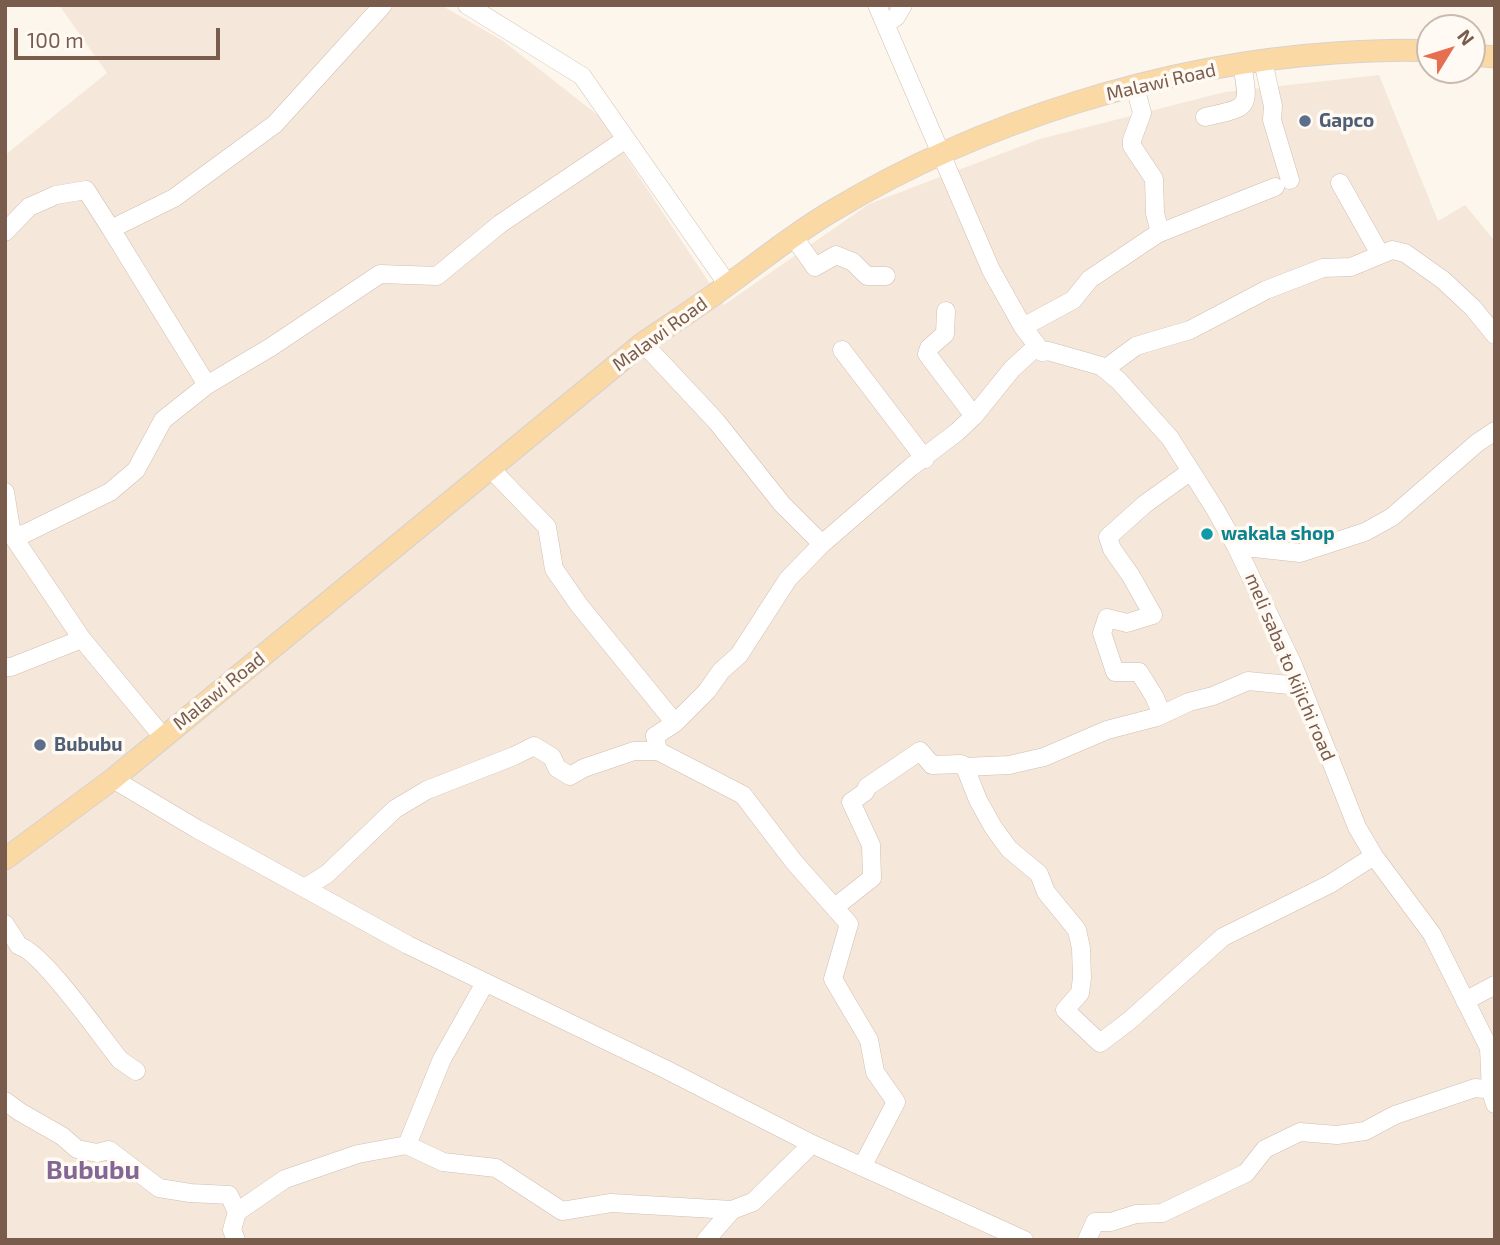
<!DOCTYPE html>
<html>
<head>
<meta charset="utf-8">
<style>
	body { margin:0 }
	#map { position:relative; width:1500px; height:1245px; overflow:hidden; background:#fdf6ec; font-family:"Exo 2",sans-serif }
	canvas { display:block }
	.frame { position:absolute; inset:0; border:7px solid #7a5c4d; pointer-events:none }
	.north { position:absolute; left:1416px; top:14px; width:70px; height:70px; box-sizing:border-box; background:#fffaf3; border:2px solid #cabbb1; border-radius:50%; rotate:52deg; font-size:19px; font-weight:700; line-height:28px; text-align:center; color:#7a5c4d }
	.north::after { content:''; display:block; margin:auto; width:24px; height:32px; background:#e76f51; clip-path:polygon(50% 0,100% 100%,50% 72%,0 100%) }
	.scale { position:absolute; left:14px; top:28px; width:206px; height:32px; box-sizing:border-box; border:4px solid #7a5c4d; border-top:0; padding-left:9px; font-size:21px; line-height:24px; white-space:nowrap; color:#7a5c4d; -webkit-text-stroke:5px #fffaf3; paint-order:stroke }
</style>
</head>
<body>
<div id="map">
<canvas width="1500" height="1245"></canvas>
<div class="frame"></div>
<div class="north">N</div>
<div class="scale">100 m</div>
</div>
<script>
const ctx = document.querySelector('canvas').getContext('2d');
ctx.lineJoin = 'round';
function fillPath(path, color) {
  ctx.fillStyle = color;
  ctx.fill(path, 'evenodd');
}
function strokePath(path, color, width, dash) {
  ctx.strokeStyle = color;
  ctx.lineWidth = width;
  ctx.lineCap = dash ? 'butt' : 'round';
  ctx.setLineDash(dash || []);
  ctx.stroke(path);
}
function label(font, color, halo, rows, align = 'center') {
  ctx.font = font + ' "Exo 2",sans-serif';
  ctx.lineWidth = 7;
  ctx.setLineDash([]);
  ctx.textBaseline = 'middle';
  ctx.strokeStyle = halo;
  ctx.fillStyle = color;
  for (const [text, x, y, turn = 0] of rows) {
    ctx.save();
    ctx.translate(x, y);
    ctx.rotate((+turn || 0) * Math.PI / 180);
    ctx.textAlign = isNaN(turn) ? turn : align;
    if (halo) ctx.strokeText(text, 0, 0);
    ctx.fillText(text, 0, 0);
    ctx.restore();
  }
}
const residential = new Path2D(`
	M 59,5 L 441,5 L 503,41 L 599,116 L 724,305 L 869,204 L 1040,139 L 1225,92 L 1379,75 L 1438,221 L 1465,205 L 1495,241 L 1495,1240 L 5,1240 L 5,155 L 107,73 Z`);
const minor = new Path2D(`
	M 467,5 L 582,76 L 728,285
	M 877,5 L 991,270 L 1023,327 L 1042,352 L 1048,351 L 1101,366 L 1119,381 L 1170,438 L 1215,509 L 1236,546 L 1293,665 L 1357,827 L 1374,856 L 1432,934 L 1489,1048 L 1491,1091 L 1495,1104
	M 886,24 L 896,17 L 903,5
	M 1263,61 L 1273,106 L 1272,120 L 1290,180
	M 1135,86 L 1142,113 L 1132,140 L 1132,146 L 1154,179 L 1155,213 L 1160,233
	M 1205,117 C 1249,107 1250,110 1242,64
	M 1340,183 L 1380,254
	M 111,229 L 207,385
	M 5,232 L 29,207 L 56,195 L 86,190 L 111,229 L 174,198 L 275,124 L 383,5
	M 793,236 L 815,267 L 836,255 L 853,262 L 867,276 L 886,276
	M 946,311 L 945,334 L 929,348 L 927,354 L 974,416
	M 1023,327 L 1073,300 L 1090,279 L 1157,234 L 1275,187
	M 643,343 L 716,421 L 782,504 L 822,544
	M 842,350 L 925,459
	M 1105,369 L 1136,346 L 1190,330 L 1266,290 L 1323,268 L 1351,267 L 1392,250 L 1405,253 L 1443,280 L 1473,308 L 1495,335
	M 490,468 L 547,527 L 554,569 L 579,605 L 675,723
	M 5,492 L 12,535
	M 5,528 L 12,535 L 82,639 L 163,737
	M 5,535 L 24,534 L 110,492 L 136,470 L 163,420 L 207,385 L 271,347 L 380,274 L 437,276 L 500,224 L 626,139
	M 1236,546 L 1300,553 L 1365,532 L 1392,517 L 1477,443 L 1495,431
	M 5,667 L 11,667 L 82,639
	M 1162,714 L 1154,696 L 1139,672 L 1115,672 L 1102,633 L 1107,618 L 1127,623 L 1153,615 L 1131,576 L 1112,549 L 1108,537 L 1145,504 L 1191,471
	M 658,751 L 743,795 L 794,862 L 849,924 L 833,979 L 869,1040 L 875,1072 L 896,1102 L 862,1167
	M 965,767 L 978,800 L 993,827 L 1009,849 L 1039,874 L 1046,892 L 1077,930 L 1081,948 L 1082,978 L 1080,993 L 1065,1010 L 1100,1043 L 1129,1021 L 1223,937 L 1330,884 L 1374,856
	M 113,779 L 197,829 L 408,945 L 665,1069 L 812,1144 L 1024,1240
	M 306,887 L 327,874 L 395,809 L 427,790 L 514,756 L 534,746 L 552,757 L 557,768 L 570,776 L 584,768 L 634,751 L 658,751 L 655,736 L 675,723 L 707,691 L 721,671 L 739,655 L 788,579 L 822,544 L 911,467 L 957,432 L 974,416 L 1012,369 L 1036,347
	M 835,907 L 872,878 L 871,845 L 851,802 L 865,792 L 867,787 L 920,751 L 932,765 L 961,764 L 965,767 L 1009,765 L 1044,757 L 1107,730 L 1157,717 L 1189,702 L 1213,696 L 1248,681 L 1300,686
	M 5,924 L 19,946 C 42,951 102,1038 120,1060 L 136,1071
	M 1465,1001 L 1495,985
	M 5,1101 L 20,1112 L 62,1136 L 77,1149 L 97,1153 L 109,1150 L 159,1188 L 190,1193 L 229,1195 L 237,1212
	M 407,1145 L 442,1059 L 485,983
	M 236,1240 L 232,1230 L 237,1212 L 285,1179 L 358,1154 L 407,1145 L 443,1162 L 496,1168 L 562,1211 L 611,1203 L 732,1210
	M 706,1240 L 732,1210 L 753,1202 L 812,1144
	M 1087,1240 L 1095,1222 L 1111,1222 L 1136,1214 L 1162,1213 L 1246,1173 L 1265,1149 L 1300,1132 L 1337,1135 L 1365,1131 L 1395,1115 L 1475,1088 L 1495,1090`);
const major = new Path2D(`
	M 1472,55 L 1495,57
	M 5,859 L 113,779 L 643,343 C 671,324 699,306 726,286 C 762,260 796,232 834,210 C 980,122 1165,64 1335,53 C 1366,51 1399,49 1430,51`);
const markers = [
	[1305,121,7,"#5c6f8a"],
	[1207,534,7,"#0f9aa8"],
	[40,745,7,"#5c6f8a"]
];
const streetNames = [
	["Malawi Road",1161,82,-13],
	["Malawi Road",660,334,-36],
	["meli saba to kijichi road",1290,667,67],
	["Malawi Road",219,691,-39]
];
const serviceNames = [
	["Gapco",1319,121],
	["Bububu",54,745]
];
const cultureNames = [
	["wakala shop",1221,534]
];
const districtNames = [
	["Bububu",93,1170]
];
fillPath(residential, '#f5e8da');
strokePath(minor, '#d1beb0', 19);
strokePath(major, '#dad1cd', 23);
strokePath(minor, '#fff', 18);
strokePath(major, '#fbd9a5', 21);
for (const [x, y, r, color] of markers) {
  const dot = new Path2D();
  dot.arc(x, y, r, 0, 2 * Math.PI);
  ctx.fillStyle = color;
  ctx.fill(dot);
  strokePath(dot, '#fffaf3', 2.5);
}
label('19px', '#7a5c4d', '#fffaf3', streetNames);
label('bold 19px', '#4e5e75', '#fffaf3', serviceNames, 'left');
label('bold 19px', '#0d838f', '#fffaf3', cultureNames, 'left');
label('bold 26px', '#846695', '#fffaf3', districtNames);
</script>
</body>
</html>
